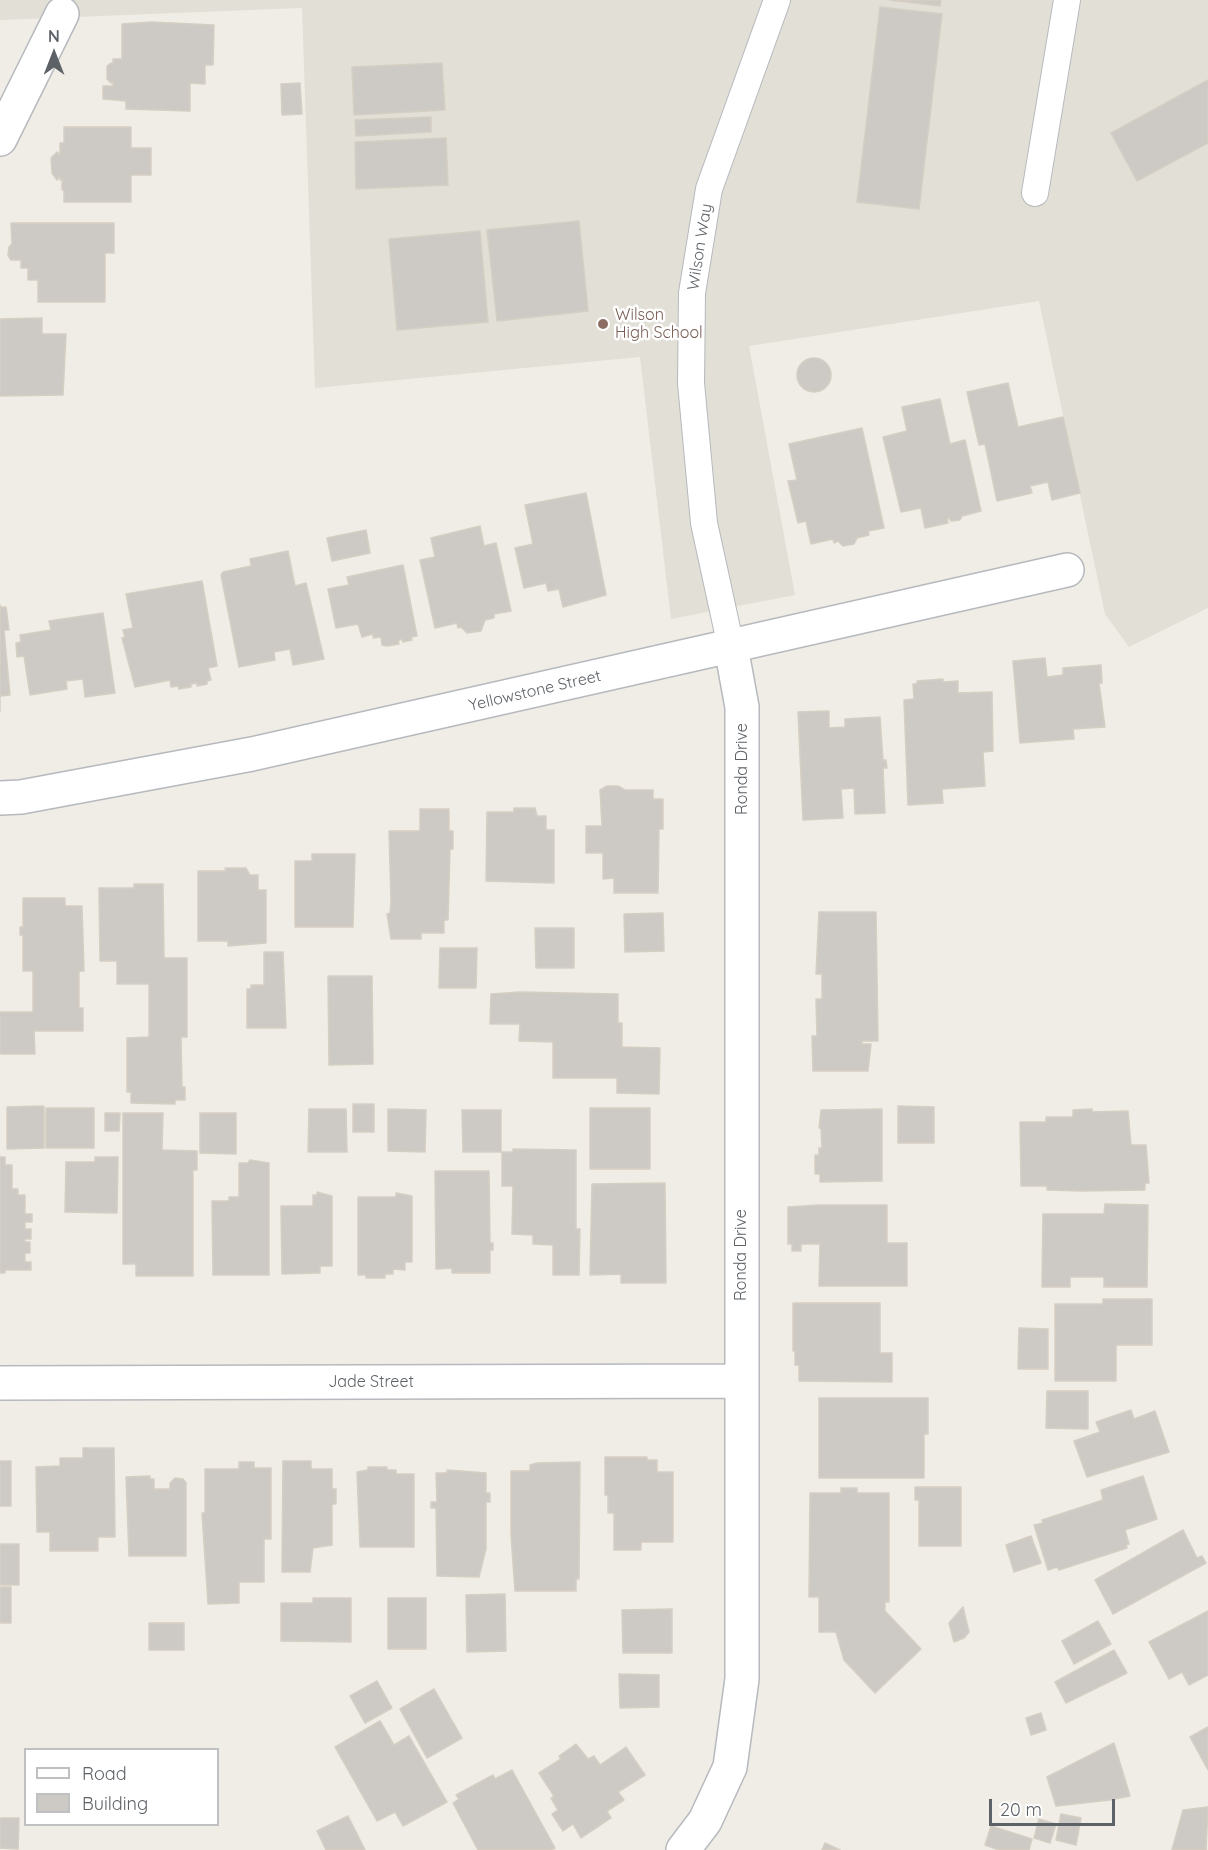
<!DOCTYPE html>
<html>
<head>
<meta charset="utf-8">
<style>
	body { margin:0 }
	#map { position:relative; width:1208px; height:1850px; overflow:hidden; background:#f0ede6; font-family:Quicksand,sans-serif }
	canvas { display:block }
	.legend { position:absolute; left:24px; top:1748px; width:195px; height:78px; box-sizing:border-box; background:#fff; border:2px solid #bec0c2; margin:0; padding:8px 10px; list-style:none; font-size:18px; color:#5d6267 }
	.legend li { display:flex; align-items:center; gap:12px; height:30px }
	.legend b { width:30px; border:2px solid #bec0c2 }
	.north { position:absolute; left:24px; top:24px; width:60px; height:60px; -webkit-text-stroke:4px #fff; paint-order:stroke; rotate:0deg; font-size:16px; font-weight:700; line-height:24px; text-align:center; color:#5d6267 }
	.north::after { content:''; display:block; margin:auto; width:21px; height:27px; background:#5d6267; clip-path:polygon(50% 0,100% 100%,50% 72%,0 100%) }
	.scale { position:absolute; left:989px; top:1799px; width:126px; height:27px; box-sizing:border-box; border:3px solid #5d6267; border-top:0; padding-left:8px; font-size:18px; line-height:21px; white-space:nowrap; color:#5d6267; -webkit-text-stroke:4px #fff; paint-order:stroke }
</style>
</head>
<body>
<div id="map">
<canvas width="1208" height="1850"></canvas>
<ul class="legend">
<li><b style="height:8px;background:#fff"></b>Road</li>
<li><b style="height:16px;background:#cdcac5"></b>Building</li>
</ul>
<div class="north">N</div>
<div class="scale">20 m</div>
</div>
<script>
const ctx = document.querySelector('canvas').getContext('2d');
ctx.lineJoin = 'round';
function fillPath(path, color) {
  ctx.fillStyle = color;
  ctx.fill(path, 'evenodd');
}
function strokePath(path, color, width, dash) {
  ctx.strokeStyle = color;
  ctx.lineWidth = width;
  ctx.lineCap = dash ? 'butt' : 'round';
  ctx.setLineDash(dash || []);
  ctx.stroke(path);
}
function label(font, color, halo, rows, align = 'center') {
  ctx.font = font + ' Quicksand,sans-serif';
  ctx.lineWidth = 5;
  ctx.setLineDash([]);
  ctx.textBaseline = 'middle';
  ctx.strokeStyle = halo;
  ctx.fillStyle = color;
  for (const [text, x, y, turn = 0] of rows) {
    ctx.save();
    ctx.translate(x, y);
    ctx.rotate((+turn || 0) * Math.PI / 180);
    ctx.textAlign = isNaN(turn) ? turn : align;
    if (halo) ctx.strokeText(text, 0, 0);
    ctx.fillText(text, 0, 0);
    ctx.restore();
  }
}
const education = new Path2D(`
	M 0,0 L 1208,0 L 1208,608 L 1129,647 L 1105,614 L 1039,301 L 749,346 L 795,595 L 671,619 L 640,357 L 315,388 L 302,8 L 0,20 Z`);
const building = new Path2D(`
	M 890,0 L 941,0 L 940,6 Z
	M 880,7 L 942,14 L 919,209 L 857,202 Z
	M 151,22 L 214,25 L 213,65 L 205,65 L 205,84 L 190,83 L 190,111 L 126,109 L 126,101 L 103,99 L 103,86 L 113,86 L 113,81 L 111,83 L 107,79 L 107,66 L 111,63 L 113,65 L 113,59 L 122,59 L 122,24 Z
	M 442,63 L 445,110 L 354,115 L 352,67 Z
	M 1208,80 L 1208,143 L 1137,181 L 1111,133 Z
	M 300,83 L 302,114 L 282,115 L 281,84 Z
	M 431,117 L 431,132 L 356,136 L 355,120 Z
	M 64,127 L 131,127 L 131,148 L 151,148 L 151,175 L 131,175 L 131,202 L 64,202 L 64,190 L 62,190 L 62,182 L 64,180 L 60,180 L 60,175 L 57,180 L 52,173 L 51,158 L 57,152 L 60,155 L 60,143 L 64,143 Z
	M 446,138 L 448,185 L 356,189 L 355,142 Z
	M 579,221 L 588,311 L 497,321 L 487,230 Z
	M 11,223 L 114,223 L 114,253 L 105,253 L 105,302 L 38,302 L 38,280 L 28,280 L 28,268 L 21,268 L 21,260 L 11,260 L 8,255 L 9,247 L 12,244 Z
	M 480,231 L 488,322 L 397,330 L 389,239 Z
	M 42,318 L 42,334 L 66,334 L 63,395 L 0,396 L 0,319 Z
	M797 375a17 17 0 1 1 34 0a17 17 0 1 1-34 0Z
	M 1008,383 L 1018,427 L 1063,417 L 1080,493 L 1052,500 L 1048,482 L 1030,486 L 1032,493 L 997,501 L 985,444 L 979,445 L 967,392 Z
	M 940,399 L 950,444 L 965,440 L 981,511 L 962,516 L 960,520 L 951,521 L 949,518 L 947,519 L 948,523 L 925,528 L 921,508 L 901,512 L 883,437 L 907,431 L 902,407 Z
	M 862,428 L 884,528 L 868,531 L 869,535 L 857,538 L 854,544 L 843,546 L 838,541 L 834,543 L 833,539 L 811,544 L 806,521 L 798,523 L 788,481 L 797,480 L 789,444 Z
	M 586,493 L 606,595 L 563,607 L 559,589 L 548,591 L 546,583 L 524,588 L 515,548 L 533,544 L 525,505 Z
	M 480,526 L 484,546 L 496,543 L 511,611 L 494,614 L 494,618 L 485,620 L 481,631 L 467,633 L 461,627 L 458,628 L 457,623 L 435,628 L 420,560 L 435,557 L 431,538 Z
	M 366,530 L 370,553 L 332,561 L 327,538 Z
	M 288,551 L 295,586 L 306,583 L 324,659 L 293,665 L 290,649 L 274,652 L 275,660 L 239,667 L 221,575 L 223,572 L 251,566 L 250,559 Z
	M 403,565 L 417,636 L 411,637 L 412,640 L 403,642 L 402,639 L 398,641 L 399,644 L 387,646 L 382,645 L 381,637 L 373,638 L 373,634 L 362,637 L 358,624 L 336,628 L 328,589 L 349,585 L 347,577 Z
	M 202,581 L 217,666 L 208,668 L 211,680 L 207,681 L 207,684 L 197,686 L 197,683 L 191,684 L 191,687 L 179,689 L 178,686 L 171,687 L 170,680 L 135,687 L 122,638 L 125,637 L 123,630 L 133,628 L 126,594 Z
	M 0,605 L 1,607 L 6,607 L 9,630 L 4,630 L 10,695 L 0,696 L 0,711 Z
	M 103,613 L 115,693 L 85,697 L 83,679 L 66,681 L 67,689 L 30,695 L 24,656 L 17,657 L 16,643 L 21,642 L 20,635 L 51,630 L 49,621 Z
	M 1045,658 L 1047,677 L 1063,675 L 1063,668 L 1101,665 L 1102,683 L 1099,683 L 1105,727 L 1073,729 L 1074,739 L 1020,743 L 1013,661 Z
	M 943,679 L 943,682 L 958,681 L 958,693 L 992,692 L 993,751 L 983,752 L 985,786 L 942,789 L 943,803 L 908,805 L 904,700 L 914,699 L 913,684 L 917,684 L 917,681 Z
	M 829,711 L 829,728 L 845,727 L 845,719 L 880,717 L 883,760 L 886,760 L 887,768 L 883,768 L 885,813 L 855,814 L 854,788 L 841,789 L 843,818 L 803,820 L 798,712 Z
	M 607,786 L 618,786 L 625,790 L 653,790 L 653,799 L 663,799 L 663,829 L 659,829 L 658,893 L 614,893 L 614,878 L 603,879 L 603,853 L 586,853 L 586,826 L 602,826 L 600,790 Z
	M 514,808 L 535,808 L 537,816 L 546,816 L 546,830 L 554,830 L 554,883 L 486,881 L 487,812 L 514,812 Z
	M 420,809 L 449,809 L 449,831 L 453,831 L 453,849 L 450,849 L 448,920 L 444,920 L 444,933 L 421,933 L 421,939 L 391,939 L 387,914 L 390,913 L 391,902 L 389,831 L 420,831 Z
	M 312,854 L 355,854 L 353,927 L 295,927 L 295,861 L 312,861 Z
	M 225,868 L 246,868 L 250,875 L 258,875 L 258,890 L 266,890 L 266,943 L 228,946 L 228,941 L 198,941 L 198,871 L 226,871 Z
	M 134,884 L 163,884 L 164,958 L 187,958 L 187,1037 L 181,1037 L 182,1087 L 185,1087 L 185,1100 L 175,1100 L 175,1104 L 131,1103 L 131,1092 L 127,1092 L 127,1038 L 149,1037 L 149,984 L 117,984 L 117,961 L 100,961 L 99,888 L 134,888 Z
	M 23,898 L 65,898 L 65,906 L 82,906 L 84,971 L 79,971 L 79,1008 L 83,1008 L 83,1031 L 34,1031 L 35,1054 L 0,1054 L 0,1012 L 33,1012 L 33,971 L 23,971 L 23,935 L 20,935 L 20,927 L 23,927 Z
	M 819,912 L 876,912 L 878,1041 L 862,1041 L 862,1044 L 871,1044 L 868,1071 L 813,1071 L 812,1036 L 817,1036 L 816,999 L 822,999 L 822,974 L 816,974 Z
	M 663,913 L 664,951 L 625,952 L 624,914 Z
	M 535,928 L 574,928 L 574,968 L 536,968 Z
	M 440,948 L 477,948 L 476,988 L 439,988 Z
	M 264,952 L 283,952 L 286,1028 L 247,1028 L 247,989 L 251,989 L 251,985 L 264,985 Z
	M 328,976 L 372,976 L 373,1064 L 329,1065 Z
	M 520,992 L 618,994 L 618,1023 L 622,1023 L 622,1047 L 660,1048 L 659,1094 L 617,1093 L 617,1078 L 553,1078 L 553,1042 L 519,1041 L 520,1024 L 490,1024 L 491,994 Z
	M 353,1104 L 374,1104 L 374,1132 L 353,1132 Z
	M 44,1106 L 44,1148 L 7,1149 L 7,1107 Z
	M 898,1106 L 934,1107 L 934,1143 L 898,1143 Z
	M 46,1108 L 94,1108 L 94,1148 L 46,1148 Z
	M 590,1108 L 650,1108 L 650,1169 L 590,1169 Z
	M 309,1109 L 346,1109 L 347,1152 L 308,1152 Z
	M 388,1109 L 426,1110 L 425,1152 L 388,1151 Z
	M 882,1109 L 882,1181 L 820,1182 L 820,1174 L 815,1174 L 815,1155 L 819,1155 L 819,1148 L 822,1148 L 821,1128 L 819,1128 L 821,1110 Z
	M 1092,1109 L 1092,1112 L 1128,1111 L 1131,1145 L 1146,1145 L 1149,1183 L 1145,1183 L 1145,1190 L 1081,1191 L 1047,1190 L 1047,1186 L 1021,1186 L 1020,1122 L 1046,1122 L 1046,1117 L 1073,1117 L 1073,1110 Z
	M 462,1110 L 501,1110 L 501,1152 L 463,1152 Z
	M 105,1113 L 120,1113 L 119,1131 L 105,1131 Z
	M 123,1113 L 163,1113 L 162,1150 L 197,1151 L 197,1170 L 193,1170 L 193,1276 L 136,1276 L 136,1264 L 123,1264 Z
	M 200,1113 L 236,1113 L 236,1154 L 200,1153 Z
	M 513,1149 L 576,1150 L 576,1229 L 580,1229 L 579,1275 L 553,1275 L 553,1245 L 533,1244 L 533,1235 L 512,1234 L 513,1186 L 502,1186 L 502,1152 L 513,1152 Z
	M 0,1157 L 5,1157 L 5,1165 L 12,1165 L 12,1189 L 18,1189 L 18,1195 L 25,1195 L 25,1214 L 32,1214 L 32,1222 L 25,1222 L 25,1229 L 31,1229 L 31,1239 L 25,1239 L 25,1242 L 30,1242 L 30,1253 L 25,1253 L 25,1262 L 31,1262 L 31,1270 L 5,1270 L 5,1273 L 0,1273 Z
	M 95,1157 L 118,1157 L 117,1213 L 65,1212 L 66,1162 L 95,1162 Z
	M 250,1160 L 269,1163 L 269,1275 L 213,1275 L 212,1201 L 229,1201 L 229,1197 L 239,1197 L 239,1163 L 248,1163 Z
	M 435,1171 L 489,1171 L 490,1243 L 493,1243 L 493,1250 L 490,1250 L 490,1273 L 452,1273 L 452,1268 L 436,1269 Z
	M 665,1183 L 666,1283 L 621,1283 L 621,1274 L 590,1275 L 592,1184 Z
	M 317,1192 L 332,1196 L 332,1266 L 320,1266 L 320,1273 L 282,1274 L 281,1206 L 313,1206 L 313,1195 L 317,1195 Z
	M 396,1193 L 412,1196 L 412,1262 L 405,1262 L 405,1270 L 393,1269 L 393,1274 L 385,1274 L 385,1278 L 366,1278 L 366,1275 L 358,1275 L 358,1197 L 396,1197 Z
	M 1105,1204 L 1148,1205 L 1147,1287 L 1104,1287 L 1104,1277 L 1070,1277 L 1070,1287 L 1042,1287 L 1043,1214 L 1104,1214 Z
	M 819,1205 L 887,1205 L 887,1243 L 907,1243 L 907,1286 L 819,1286 L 820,1244 L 801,1244 L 801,1251 L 792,1251 L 792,1244 L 788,1244 L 788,1207 Z
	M 1103,1299 L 1152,1299 L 1152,1345 L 1116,1345 L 1116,1381 L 1055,1381 L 1055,1304 L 1103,1304 Z
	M 793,1303 L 880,1303 L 880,1353 L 892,1353 L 892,1382 L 799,1381 L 799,1365 L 795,1365 L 795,1351 L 793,1351 Z
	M 1019,1328 L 1048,1329 L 1048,1369 L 1018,1369 Z
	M 1047,1391 L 1088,1391 L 1088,1429 L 1046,1428 Z
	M 819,1398 L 928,1398 L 928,1434 L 924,1434 L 924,1478 L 819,1478 Z
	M 1131,1410 L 1134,1419 L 1155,1411 L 1169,1452 L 1087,1477 L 1074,1441 L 1100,1432 L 1096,1422 Z
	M 83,1448 L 114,1448 L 115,1537 L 98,1537 L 98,1551 L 50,1551 L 50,1532 L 37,1532 L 36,1467 L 60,1466 L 60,1458 L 83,1458 Z
	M 605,1457 L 647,1457 L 647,1460 L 657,1460 L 657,1472 L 673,1472 L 673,1542 L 641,1542 L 641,1550 L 614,1550 L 614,1513 L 608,1513 L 608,1495 L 605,1495 Z
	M 0,1461 L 11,1461 L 11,1506 L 0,1506 Z
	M 283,1461 L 311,1461 L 311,1469 L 332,1469 L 332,1489 L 336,1489 L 336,1504 L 332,1504 L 332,1545 L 313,1548 L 310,1572 L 282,1572 Z
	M 239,1462 L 254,1462 L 254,1468 L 271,1468 L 271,1539 L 264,1539 L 264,1582 L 239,1582 L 239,1603 L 208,1604 L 202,1513 L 205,1513 L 205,1469 L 239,1469 Z
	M 580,1462 L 579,1579 L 576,1579 L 576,1591 L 515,1591 L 511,1535 L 511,1471 L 530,1471 L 530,1465 L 537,1463 Z
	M 368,1467 L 387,1467 L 387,1470 L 396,1470 L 396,1474 L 414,1474 L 414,1547 L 360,1547 L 357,1472 L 368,1470 Z
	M 447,1470 L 486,1473 L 486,1493 L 490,1493 L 490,1502 L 486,1502 L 486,1549 L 479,1577 L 437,1576 L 436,1508 L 431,1508 L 431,1502 L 437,1502 L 436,1473 L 447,1473 Z
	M 150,1476 L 150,1479 L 154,1479 L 154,1489 L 170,1489 L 170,1483 L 175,1478 L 183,1479 L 186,1483 L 186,1556 L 129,1556 L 126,1477 Z
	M 1143,1476 L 1157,1519 L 1125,1530 L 1129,1544 L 1126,1545 L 1127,1548 L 1059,1570 L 1057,1567 L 1048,1570 L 1034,1525 L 1043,1523 L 1042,1520 L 1103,1500 L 1101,1490 Z
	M 915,1487 L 961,1487 L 961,1546 L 919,1546 L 919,1500 L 915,1500 Z
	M 841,1488 L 857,1488 L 857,1493 L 889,1493 L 889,1602 L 885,1602 L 885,1611 L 921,1649 L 875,1693 L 844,1660 L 836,1632 L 819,1632 L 819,1597 L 809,1597 L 810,1493 L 841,1493 Z
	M 1183,1530 L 1197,1558 L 1202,1556 L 1206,1563 L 1113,1614 L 1095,1580 Z
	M 1031,1536 L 1041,1563 L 1014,1572 L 1006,1545 Z
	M 0,1544 L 19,1544 L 19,1585 L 0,1585 Z
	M 0,1587 L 11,1587 L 11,1623 L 0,1623 Z
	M 505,1594 L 506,1651 L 467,1652 L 466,1595 Z
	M 313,1598 L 351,1598 L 351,1642 L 281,1641 L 281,1603 L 313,1603 Z
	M 388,1598 L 426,1598 L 426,1649 L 388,1649 Z
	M 963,1607 L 969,1632 L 964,1638 L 954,1642 L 949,1623 Z
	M 672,1609 L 672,1653 L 623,1653 L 622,1610 Z
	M 1208,1611 L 1208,1675 L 1189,1685 L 1182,1672 L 1169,1679 L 1149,1642 Z
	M 1098,1621 L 1111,1644 L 1074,1664 L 1062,1641 Z
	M 149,1623 L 184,1623 L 184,1650 L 149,1650 Z
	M 1114,1650 L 1127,1673 L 1066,1703 L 1055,1682 Z
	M 619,1674 L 659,1675 L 659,1707 L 620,1708 Z
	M 377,1681 L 392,1708 L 365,1723 L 350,1696 Z
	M 434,1689 L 462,1738 L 427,1758 L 400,1709 Z
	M 1041,1713 L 1046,1730 L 1031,1735 L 1026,1718 Z
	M 380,1721 L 394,1745 L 409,1736 L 447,1802 L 403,1826 L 395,1812 L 377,1821 L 335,1747 Z
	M 1208,1727 L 1208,1770 L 1190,1737 Z
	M 1114,1743 L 1130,1796 L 1110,1800 L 1056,1806 L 1047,1777 Z
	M 576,1744 L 588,1759 L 594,1756 L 600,1765 L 626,1747 L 645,1775 L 618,1792 L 624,1800 L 607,1811 L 611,1818 L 581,1838 L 573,1824 L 563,1831 L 552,1814 L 558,1810 L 551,1798 L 554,1796 L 539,1773 L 561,1759 L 559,1756 Z
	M 512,1770 L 555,1848 L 551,1850 L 478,1850 L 453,1803 L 459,1799 L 456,1795 L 493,1775 L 495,1779 Z
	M 1208,1807 L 1206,1850 L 1172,1850 L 1183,1810 Z
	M 1061,1814 L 1081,1818 L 1076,1845 L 1056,1840 Z
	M 348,1816 L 365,1850 L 326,1850 L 317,1831 Z
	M 0,1818 L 19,1818 L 18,1849 L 0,1848 Z
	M 1039,1819 L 1056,1824 L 1050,1843 L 1034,1838 Z
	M 991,1826 L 1032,1839 L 1029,1850 L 999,1850 L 985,1845 Z
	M 825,1843 L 840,1850 L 822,1850 Z`);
const lane = new Path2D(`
	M 1035,193 L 1067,0
	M 731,647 L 704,523 L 691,383 L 692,293 L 709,189 L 777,0`);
const street = new Path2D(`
	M 0,139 L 62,14
	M 0,798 L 21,797 L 252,754 L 1067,570
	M 0,1383 L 741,1381
	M 683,1850 L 705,1821 L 730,1767 L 742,1679 L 742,707 L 731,647`);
const markers = [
	[603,324,6,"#8d6e63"]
];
const streetNames = [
	["Wilson Way",700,247,-81],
	["Yellowstone Street",535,691,-13],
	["Ronda Drive",742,769,-90],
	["Ronda Drive",741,1255,-90],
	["Jade Street",371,1382]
];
const educationNames = [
	["Wilson",615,315],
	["High School",615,333]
];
fillPath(education, '#e2dfd6');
fillPath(building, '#cdcac5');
strokePath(building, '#d5cec3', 1.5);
strokePath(lane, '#b6b9bd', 28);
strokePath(street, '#b6b9bd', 36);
strokePath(lane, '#fff', 26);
strokePath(street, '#fff', 33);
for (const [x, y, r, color] of markers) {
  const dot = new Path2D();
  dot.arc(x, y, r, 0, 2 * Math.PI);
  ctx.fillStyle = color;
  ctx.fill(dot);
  strokePath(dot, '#fff', 2);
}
label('16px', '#5d6267', '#fff', streetNames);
label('16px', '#785e54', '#fff', educationNames, 'left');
</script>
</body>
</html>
